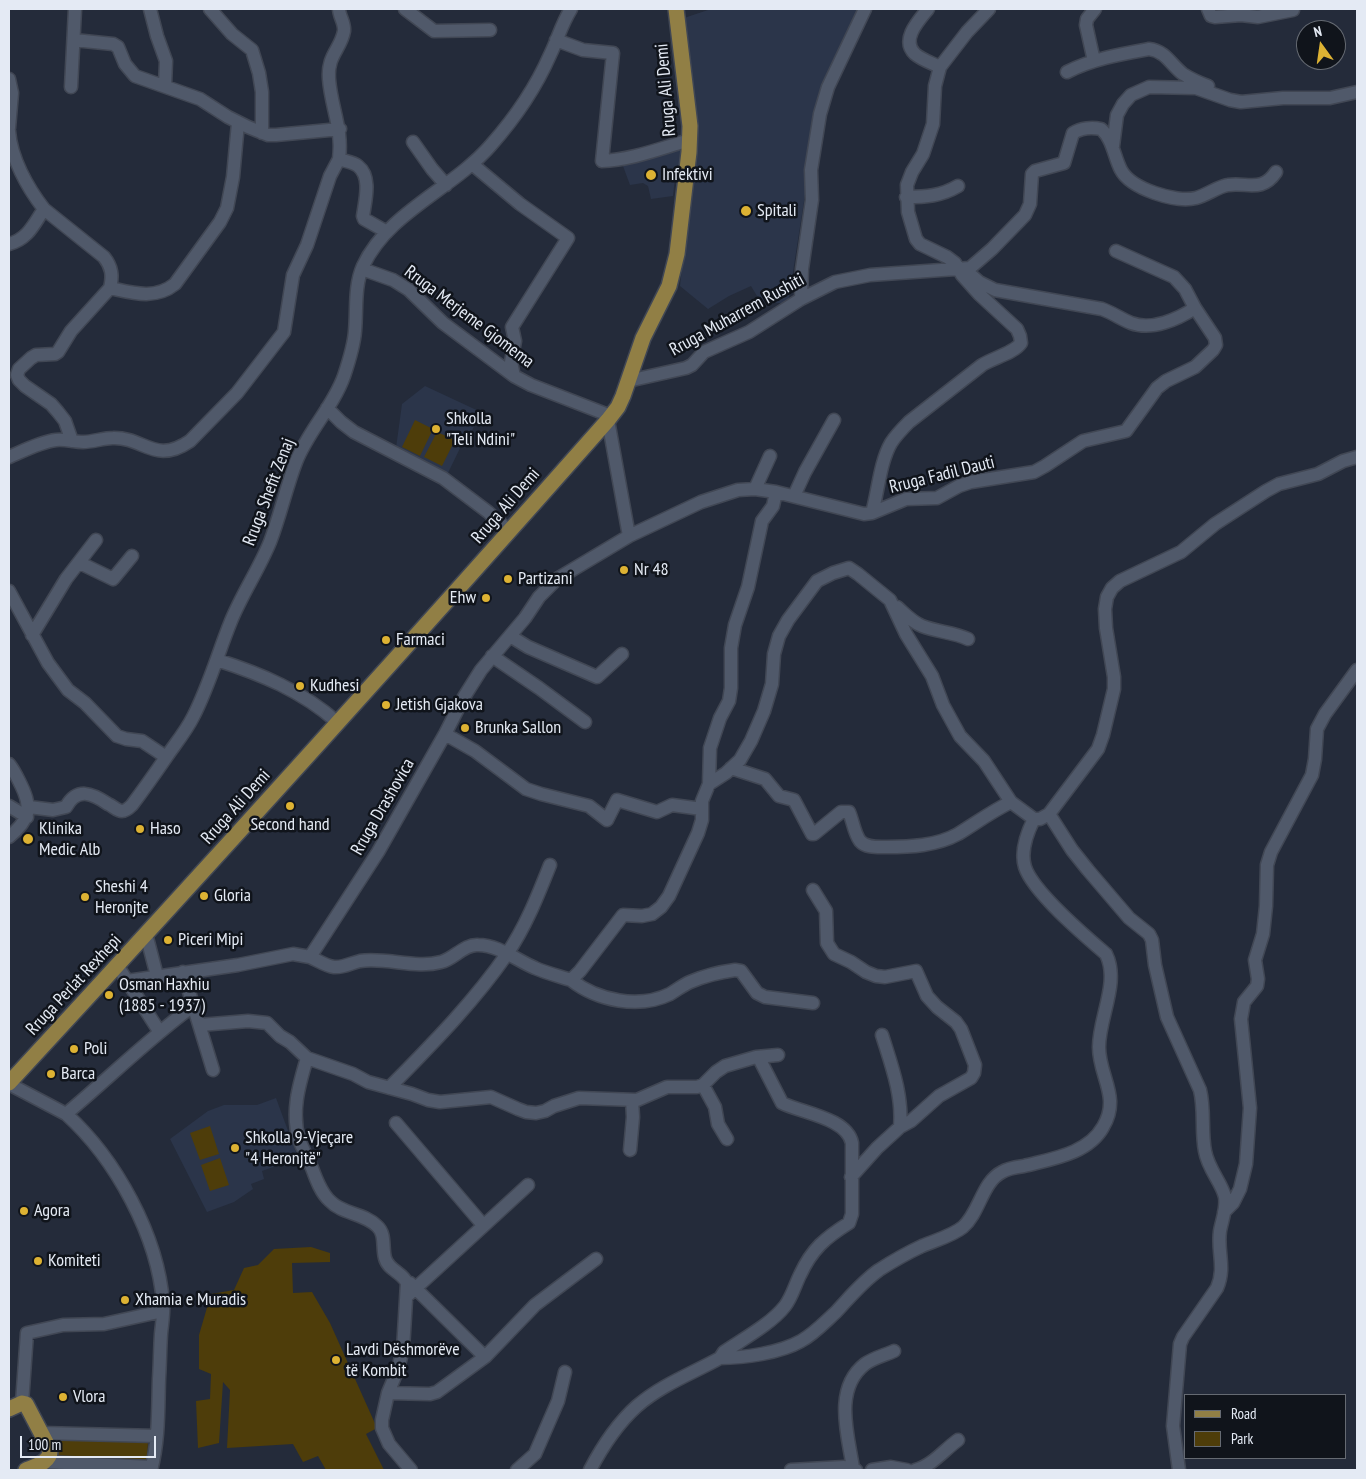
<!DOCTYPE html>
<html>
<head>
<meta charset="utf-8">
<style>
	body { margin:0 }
	#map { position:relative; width:1366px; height:1479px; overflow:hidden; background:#242b3a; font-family:"PT Sans Narrow",sans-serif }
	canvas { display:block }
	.frame { position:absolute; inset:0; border:10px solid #e4eaf4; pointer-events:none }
	.legend { position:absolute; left:1184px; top:1394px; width:162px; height:65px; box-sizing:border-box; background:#10141b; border:1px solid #656a72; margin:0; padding:6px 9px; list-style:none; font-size:15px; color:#e4eaf4 }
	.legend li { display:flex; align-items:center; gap:10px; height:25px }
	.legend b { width:25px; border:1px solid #656a72 }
	.north { position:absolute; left:1296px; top:20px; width:50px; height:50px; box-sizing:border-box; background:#10141b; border:1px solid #656a72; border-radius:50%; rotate:346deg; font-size:14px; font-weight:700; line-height:20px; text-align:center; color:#e4eaf4 }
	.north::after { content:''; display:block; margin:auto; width:18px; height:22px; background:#ddb233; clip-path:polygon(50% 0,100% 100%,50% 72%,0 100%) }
	.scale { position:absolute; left:20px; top:1436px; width:136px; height:22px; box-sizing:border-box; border:2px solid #e4eaf4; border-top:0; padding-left:6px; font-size:15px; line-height:18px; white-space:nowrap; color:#e4eaf4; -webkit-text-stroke:4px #10141b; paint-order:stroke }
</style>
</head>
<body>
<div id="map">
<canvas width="1366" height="1479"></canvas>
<div class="frame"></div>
<ul class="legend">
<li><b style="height:6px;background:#917f45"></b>Road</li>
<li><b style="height:14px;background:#4e3d0a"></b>Park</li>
</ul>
<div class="north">N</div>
<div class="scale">100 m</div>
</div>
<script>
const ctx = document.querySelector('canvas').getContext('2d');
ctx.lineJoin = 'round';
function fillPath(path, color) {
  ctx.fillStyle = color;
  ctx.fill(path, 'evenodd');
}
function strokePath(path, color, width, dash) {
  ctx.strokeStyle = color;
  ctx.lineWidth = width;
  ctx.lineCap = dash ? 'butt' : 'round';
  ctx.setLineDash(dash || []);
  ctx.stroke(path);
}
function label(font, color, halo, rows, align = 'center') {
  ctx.font = font + ' "PT Sans Narrow",sans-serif';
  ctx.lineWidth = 5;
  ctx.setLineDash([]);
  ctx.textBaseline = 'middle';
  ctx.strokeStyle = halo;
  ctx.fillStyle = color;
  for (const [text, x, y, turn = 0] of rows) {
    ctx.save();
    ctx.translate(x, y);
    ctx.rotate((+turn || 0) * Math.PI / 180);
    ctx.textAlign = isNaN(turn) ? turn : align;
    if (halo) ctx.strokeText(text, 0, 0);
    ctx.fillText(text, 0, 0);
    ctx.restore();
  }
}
const built = new Path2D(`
	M 711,9 L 861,9 L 819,105 L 788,304 L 760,301 L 751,286 L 729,296 L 708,309 L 680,286 L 697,136 L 684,18 Z
	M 673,150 L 681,151 L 682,155 L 680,167 L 676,169 L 673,196 L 651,199 L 648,186 L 643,183 L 630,185 L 623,166 Z
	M 425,386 L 485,414 L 479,425 L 475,424 L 469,438 L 464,440 L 447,475 L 396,448 L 402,404 Z
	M 276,1098 L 298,1158 L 262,1171 L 264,1179 L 251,1184 L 253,1189 L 234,1202 L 207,1212 L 170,1139 L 208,1111 L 224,1105 L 257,1105 Z`);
const green = new Path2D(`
	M 415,420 L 433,429 L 420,456 L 402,447 Z
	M 437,432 L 455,440 L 442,466 L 424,457 Z
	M 210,1126 L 219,1154 L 200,1160 L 190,1133 Z
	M 220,1158 L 229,1185 L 210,1191 L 201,1165 Z
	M 311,1247 L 330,1253 L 330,1262 L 292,1263 L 293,1293 L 312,1292 L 330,1323 L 377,1428 L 366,1434 L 384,1470 L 326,1470 L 318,1456 L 303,1462 L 293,1444 L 227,1448 L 230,1390 L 223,1382 L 219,1443 L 198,1448 L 196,1401 L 210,1399 L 211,1374 L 199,1369 L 199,1335 L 211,1294 L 234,1290 L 244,1268 L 258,1265 L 274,1249 Z
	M 57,1438 L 148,1441 L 147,1462 L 56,1460 Z`);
const minor = new Path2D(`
	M 150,9 L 157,36 L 166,61 L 165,86
	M 210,9 L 232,34 L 252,50 L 259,73 L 262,92 L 262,133
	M 339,9 C 339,16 345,23 344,31 C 341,49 327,55 329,79 C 331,107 343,129 339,159 C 344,161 353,162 358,166 C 372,177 365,201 363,216 L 364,219 L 387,232
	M 405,9 L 434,31 L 490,30
	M 928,9 C 919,20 900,40 915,54 C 922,60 932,63 940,67
	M 1208,9 L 1211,16 L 1215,17 L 1241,15 L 1258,17 L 1293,10
	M 74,40 L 113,44 L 118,47 L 125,64 L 135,76 L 200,99 L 228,117 L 248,127 L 268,135 L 276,135 L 340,129
	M 556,40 L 583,50 L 613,53 L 602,161 C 632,160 661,148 690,140
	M 1094,61 L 1086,25 L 1087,19 L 1095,9
	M 1067,72 C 1092,59 1121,54 1149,49 C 1166,51 1171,65 1183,74 C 1191,79 1200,83 1208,86
	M 9,79 L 12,93 L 9,128
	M 71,87 L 75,9
	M 9,131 C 11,158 27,187 44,209 L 104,257 C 112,267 113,276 110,288 L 71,331 L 58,352 L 55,354 L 36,355 L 31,358 L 19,369 L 17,375 L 19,380 L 25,386 L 51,404 L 58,412 L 65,421 L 72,441
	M 413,142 L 432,169 L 446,185
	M 1113,146 L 1117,115 L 1123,104 L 1131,95 L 1149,87 L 1196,88 L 1230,100 L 1241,102 L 1283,98 L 1330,98 L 1357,92
	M 472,164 L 520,204 L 568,238 L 512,327 L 515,341 L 511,362 L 514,376
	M 906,197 C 926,197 941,196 958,186
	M 9,244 C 28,239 34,224 44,209
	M 362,269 L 393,280 L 409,290 L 443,323 L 514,376 L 531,385 L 611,416
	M 971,275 L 979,282 L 995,290 L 1102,309 C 1113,313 1121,319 1131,323 C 1152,331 1178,319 1195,308 L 1185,289 L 1174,277 L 1116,251
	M 110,288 C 133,293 155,300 175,284 L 220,222 L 227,208 L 233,177 L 238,123
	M 801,299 L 802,269 L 812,200 L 811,170 L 820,114 L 828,87 L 865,9
	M 628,381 L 686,368 L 692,365 L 704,352 L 749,332 L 801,299 L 835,282 L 870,275 L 970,268 L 992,249 L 1025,215 L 1030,204 L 1032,174 L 1035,171 L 1064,163 L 1073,133 C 1081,128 1092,127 1101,129 C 1113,139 1114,157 1121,170 C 1131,189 1176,203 1196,198 C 1207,195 1219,186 1228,185 C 1247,182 1262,193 1276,172
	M 327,408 L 341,422 L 354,432 L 443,478 L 488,512 L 509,531
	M 608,420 L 629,536
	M 9,457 C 23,451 40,442 56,440 C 65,439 74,442 83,442 C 93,442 103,438 113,438 C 144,437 155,465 190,441 L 237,393 L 284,332 L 293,275 L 307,245 L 330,176 L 339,159
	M 755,489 L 770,456
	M 794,496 L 805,472 L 834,420
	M 872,513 C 878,492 880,462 891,443 C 896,435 903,428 909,422 L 982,365 C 993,358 1014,353 1021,343 L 1020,336 L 1017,329 L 979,294 L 962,275 L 955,263 L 947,257 L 920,244 L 916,239 L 908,212 L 907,185 L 912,172 L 923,154 L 933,124 L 935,86 L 940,67 L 967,32 L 989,9
	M 80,563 L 113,579 L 132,556
	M 9,591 L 48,663 L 68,690 L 85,703 L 117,736 L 126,739 L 142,741 L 166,757
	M 897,607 C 905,614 912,622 922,626 C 937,632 953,632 968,639
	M 32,635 L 66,579 L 96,540
	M 510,636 L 528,647 L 597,677 L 622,654
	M 492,656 L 539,688 L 585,722
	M 217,660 C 261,674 302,691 337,722
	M 445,734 L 475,751 L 526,789 L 541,794 L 589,806 L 607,820 L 617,800 L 657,812 L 672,805 L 702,809
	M 9,764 C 14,770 17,777 21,785 C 33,809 29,820 9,837
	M 731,768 L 765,779 L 779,796 L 794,800 L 812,834 L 814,834 L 841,812 L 849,812 C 853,821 854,833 860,841 C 866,848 877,847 886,847 C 910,847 936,846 958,834 C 976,823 992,811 1011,802
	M 709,784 L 726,773 L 740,760 L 751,741 L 764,711 L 772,684 L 774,654 L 779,636 L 788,620 L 817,581 L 833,573 L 849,568 L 858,574 L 890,600 L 906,634 L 932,676 L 943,705 L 960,736 L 984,761 L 1011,802 L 1034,819
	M 9,806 L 27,817
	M 29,807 L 53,810 L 66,807 C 77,787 92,793 108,804 C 113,806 117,811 122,811 C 126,811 129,808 132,805 C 144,789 156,772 167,756 C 176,743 186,731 193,717 C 209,686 218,653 231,621 C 242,594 259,569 270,542 C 280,516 286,488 296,462 C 308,431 333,407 344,376 C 349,361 354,346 355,331 C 357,310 354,286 363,266 C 388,212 453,189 491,145 C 514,119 536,87 550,55 C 558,39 561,25 571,9
	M 1049,814 L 1072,850 L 1088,870 L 1129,918 L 1149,934 L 1152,940 L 1155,965 L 1167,1017 L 1200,1090 C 1205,1110 1201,1131 1205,1151 C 1208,1169 1222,1183 1225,1197 C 1227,1208 1222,1220 1220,1231 C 1217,1252 1226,1267 1217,1288 L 1183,1337 L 1180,1344 L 1173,1426 L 1179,1470
	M 813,890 L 826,911 L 827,943 L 834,954 L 851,962 L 866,972 L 876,976 L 885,977 L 916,971 L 927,996 L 937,1007 L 956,1022 L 961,1029 L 975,1065 L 974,1073 L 971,1078 L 939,1096 L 911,1121 L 900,1127 L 877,1148 L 851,1177
	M 146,934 L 157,976
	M 310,957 C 317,960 326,966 334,967 C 343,968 351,963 360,961 C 386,957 416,969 441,962 C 454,959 464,944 478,945 C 499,945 516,960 535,968 C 546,973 559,976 571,980 L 580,971 L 623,915 L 642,916 L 652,914 L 661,907 L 669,896 L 698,833 L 702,820 L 702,801 L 709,784 L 710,748 L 720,718 L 729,701 L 731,688 L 731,648 L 735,625 L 748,587 L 762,521 L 773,506 L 776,492
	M 117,965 L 127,981 L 238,965 L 293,954 L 310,957 L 378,852 L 445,734 L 464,697 L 481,670 L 525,618 L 539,597 L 557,579 L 629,536 L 701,502 L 738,490 L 755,489 L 776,492 L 864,514 L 872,513 L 906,499 L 937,498 L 959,486 L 971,482 L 1034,472 L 1045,466 L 1083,441 L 1126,431 L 1157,388 L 1166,381 L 1195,367 L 1213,350 L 1216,345 L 1215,338 L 1195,308
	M 183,972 L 213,1070
	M 571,980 C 598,1001 639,1009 670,994 C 677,990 683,985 690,982 C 704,976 720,972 735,970 L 741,971 L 757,993 L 765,997 L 813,1003
	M 127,981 L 159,1031
	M 200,1025 L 248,1021 L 267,1023 L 280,1036 L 290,1042 L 307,1058 L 353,1074 L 368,1082 L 412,1094 L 428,1100 L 440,1102 L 491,1097 L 518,1109 L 526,1112 L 536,1113 L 545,1111 L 554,1106 L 579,1098 L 637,1100 L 667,1087 L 697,1087 L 703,1085 L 716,1072 L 725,1066 L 756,1057 L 760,1060 L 782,1103 C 802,1113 847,1118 852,1143 L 852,1214 L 849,1223 C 825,1238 812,1249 800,1275 C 795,1285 792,1297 785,1306 C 771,1324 743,1339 724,1352 L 720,1358 C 693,1373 661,1385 637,1406 C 618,1423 602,1447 590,1470
	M 882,1035 C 891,1064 903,1095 900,1127
	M 756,1057 L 778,1055
	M 307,1058 C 299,1085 291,1111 299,1140 C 303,1149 308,1159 312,1168 C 316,1179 321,1193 330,1201 C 342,1214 364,1213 377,1226 C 386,1234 382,1247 385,1258 C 388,1270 403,1273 407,1283 L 403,1349 L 398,1369 L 388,1393 L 382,1420 L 382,1428 L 389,1444 L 411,1470
	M 9,1084 L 66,1114 C 116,1159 158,1236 163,1303 C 164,1313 162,1323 161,1334 C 160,1349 160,1364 159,1379 C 158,1409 159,1441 151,1470
	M 703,1085 L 715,1107 L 718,1124 L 727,1139
	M 389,1088 C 431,1045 473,1003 507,954 C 526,926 538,895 550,865
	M 66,1114 C 109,1078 148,1039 193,1006
	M 396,1123 L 483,1225
	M 630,1150 L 633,1117 L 632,1100
	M 1224,1212 L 1233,1203 L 1240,1189 L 1246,1164 L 1250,1108 L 1241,1019 L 1244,1002 L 1257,986 L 1258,979 L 1255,960 L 1263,934 L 1266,906 L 1267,865 L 1271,852 L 1312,775 L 1315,759 L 1317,729 L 1325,714 L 1357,670
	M 410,1283 L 485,1357
	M 407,1296 L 528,1185
	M 720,1358 C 744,1358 780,1353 801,1341 C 814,1334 825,1322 836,1312 C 850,1297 862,1282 879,1270 C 893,1261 907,1253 922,1246 C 936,1240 952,1236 963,1227 C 980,1212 982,1182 1002,1172 C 1008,1168 1017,1167 1024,1166 C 1051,1159 1088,1154 1103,1127 C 1121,1097 1099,1077 1099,1047 C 1099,1017 1120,982 1106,954 C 1085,936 1033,892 1025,867 C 1020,851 1027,833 1034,819 L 1040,819 L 1049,814 L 1098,749 L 1103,735 L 1114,689 L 1114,677 L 1106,628 L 1105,609 L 1107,597 L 1112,588 L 1120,581 L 1181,552 L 1215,524 L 1266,491 L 1279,484 L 1318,474 L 1343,461 L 1357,457
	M 388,1393 L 430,1394 L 437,1392 L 485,1357 L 535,1305 L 596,1259
	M 22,1403 L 27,1333 L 63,1325 L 104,1324 L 163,1311
	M 42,1433 L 156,1436
	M 43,1462 L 152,1467
	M 853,1468 C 848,1435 833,1389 865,1364 C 873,1358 885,1355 894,1351
	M 517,1470 L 535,1454 L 558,1401 L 565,1372
	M 791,1470 L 844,1467 L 856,1470
	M 872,1470 L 891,1467 L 907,1470
	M 915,1470 C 932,1466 944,1450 958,1440`);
const major = new Path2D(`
	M 9,1083 C 211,864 411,643 608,420 L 618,407 L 623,396 L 643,338 L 669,286 L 677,254 L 689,152 L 690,126 L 676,9
	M 9,1409 L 22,1403 L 26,1404 L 50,1450 C 51,1462 36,1466 26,1470`);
const markers = [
	[651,175,6,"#ddb233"],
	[746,211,6,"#ddb233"],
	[436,429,5,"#ddb233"],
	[624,570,5,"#ddb233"],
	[508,579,5,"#ddb233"],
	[486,598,5,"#ddb233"],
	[386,640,5,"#ddb233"],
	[300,686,5,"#ddb233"],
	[386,705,5,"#ddb233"],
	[465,728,5,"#ddb233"],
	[290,806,5,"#ddb233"],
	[140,829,5,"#ddb233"],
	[28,839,6,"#ddb233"],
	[204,896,5,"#ddb233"],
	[85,897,5,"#ddb233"],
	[168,940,5,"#ddb233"],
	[109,995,5,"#ddb233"],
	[74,1049,5,"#ddb233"],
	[51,1074,5,"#ddb233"],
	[235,1148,5,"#ddb233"],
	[24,1211,5,"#ddb233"],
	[38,1261,5,"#ddb233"],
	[125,1300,5,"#ddb233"],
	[336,1360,5,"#ddb233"],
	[63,1397,5,"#ddb233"]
];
const streetNames = [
	["Rruga Ali Demi",666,90,-95],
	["Rruga Muharrem Rushiti",737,315,-29],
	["Rruga Merjeme Gjomema",469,317,37],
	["Rruga Fadil Dauti",942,475,-14],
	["Rruga Shefit Zenaj",269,492,-69],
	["Rruga Ali Demi",506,506,-49],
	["Rruga Ali Demi",236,807,-48],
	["Rruga Drashovica",383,807,-60],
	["Rruga Perlat Rexhepi",74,985,-47]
];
const poiNames = [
	["Infektivi",662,175],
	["Spitali",757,211],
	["Shkolla",446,419],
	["\"Teli Ndini\"",446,440],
	["Nr 48",634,570],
	["Partizani",518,579],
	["Ehw",476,598,"right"],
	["Farmaci",396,640],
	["Kudhesi",310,686],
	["Jetish Gjakova",396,705],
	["Brunka Sallon",475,728],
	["Second hand",290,825,"center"],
	["Klinika",39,829],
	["Medic Alb",39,850],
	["Haso",150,829],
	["Sheshi 4",95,887],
	["Heronjte",95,908],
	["Gloria",214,896],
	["Piceri Mipi",178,940],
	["Osman Haxhiu",119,985],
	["(1885 - 1937)",119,1006],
	["Poli",84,1049],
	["Barca",61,1074],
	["Shkolla 9-Vjeçare",245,1138],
	["\"4 Heronjtë\"",245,1159],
	["Agora",34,1211],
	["Komiteti",48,1261],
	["Xhamia e Muradis",135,1300],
	["Lavdi Dëshmorëve",346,1350],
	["të Kombit",346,1371],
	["Vlora",73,1397]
];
fillPath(built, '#2b354a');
fillPath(green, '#4e3d0a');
strokePath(minor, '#414754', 15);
strokePath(major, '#414754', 18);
strokePath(minor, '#50596a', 12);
strokePath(major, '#917f45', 15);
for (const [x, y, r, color] of markers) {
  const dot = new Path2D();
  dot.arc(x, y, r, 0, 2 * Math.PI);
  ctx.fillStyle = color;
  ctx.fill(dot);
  strokePath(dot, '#10141b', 2);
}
label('18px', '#e4eaf4', '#10141b', streetNames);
label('18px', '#e4eaf4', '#10141b', poiNames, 'left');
</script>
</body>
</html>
